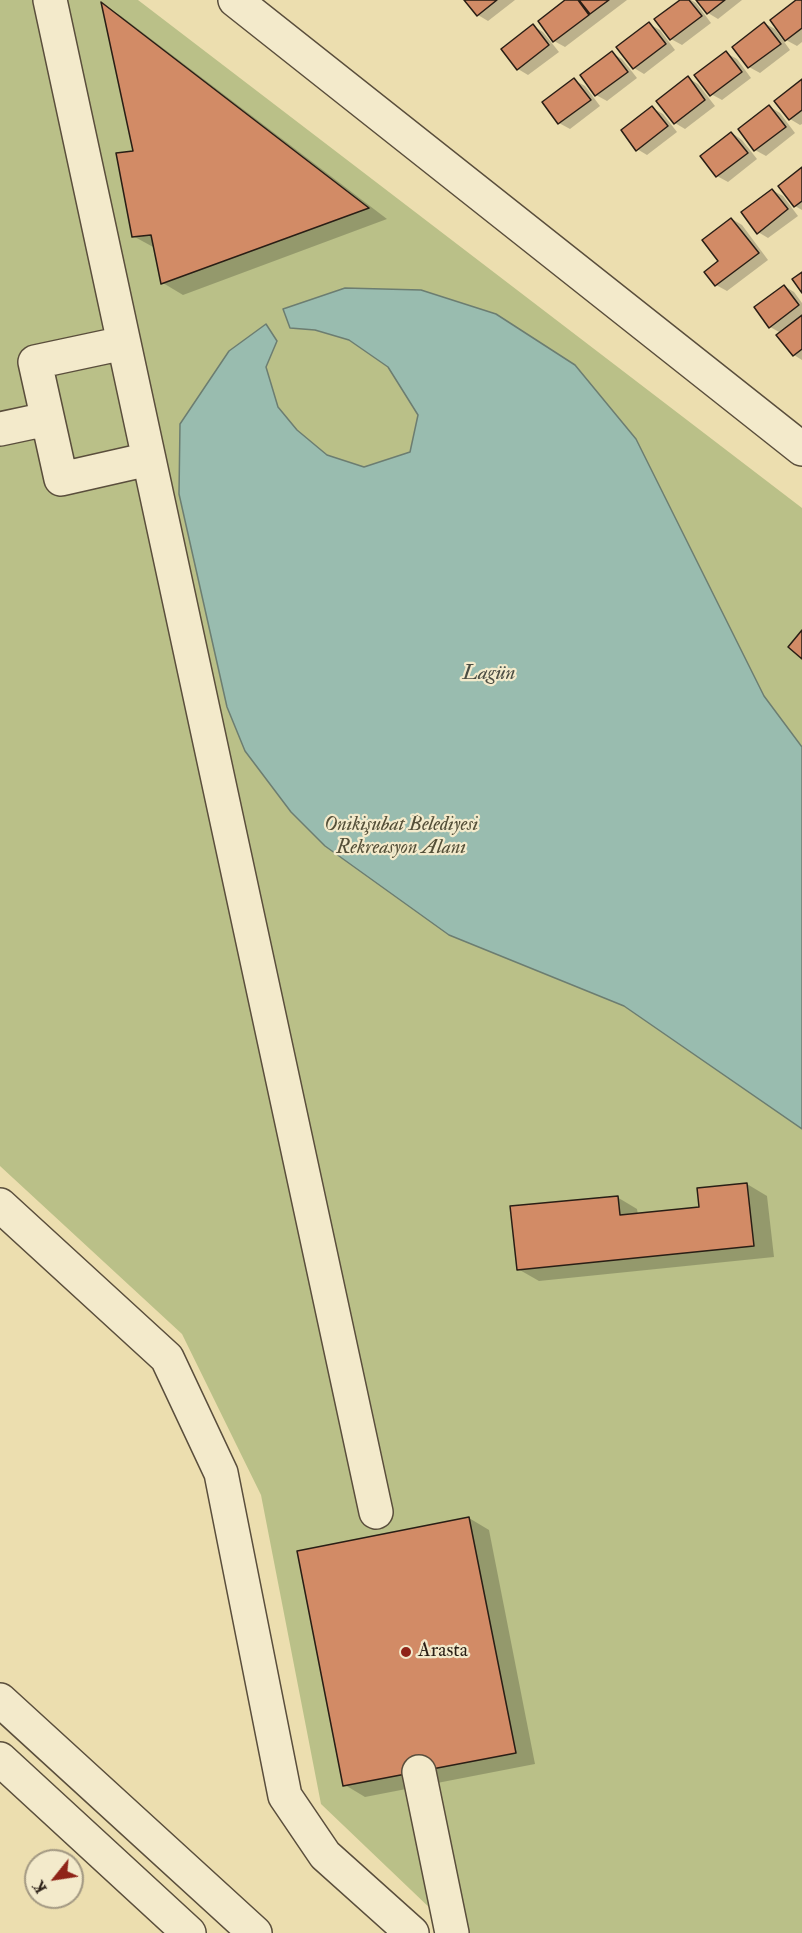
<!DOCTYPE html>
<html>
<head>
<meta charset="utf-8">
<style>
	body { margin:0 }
	#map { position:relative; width:802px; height:1933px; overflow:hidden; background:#ecdeaf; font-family:"IM FELL Double Pica",serif }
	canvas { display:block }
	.north { position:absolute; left:24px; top:1849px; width:60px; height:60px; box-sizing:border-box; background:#f3eacb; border:2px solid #a29882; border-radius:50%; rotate:240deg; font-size:16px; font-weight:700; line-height:24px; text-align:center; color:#291e15 }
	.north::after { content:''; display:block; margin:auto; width:21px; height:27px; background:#8f2418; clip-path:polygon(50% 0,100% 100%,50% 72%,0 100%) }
</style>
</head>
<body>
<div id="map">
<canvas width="802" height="1933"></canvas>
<div class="north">K</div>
</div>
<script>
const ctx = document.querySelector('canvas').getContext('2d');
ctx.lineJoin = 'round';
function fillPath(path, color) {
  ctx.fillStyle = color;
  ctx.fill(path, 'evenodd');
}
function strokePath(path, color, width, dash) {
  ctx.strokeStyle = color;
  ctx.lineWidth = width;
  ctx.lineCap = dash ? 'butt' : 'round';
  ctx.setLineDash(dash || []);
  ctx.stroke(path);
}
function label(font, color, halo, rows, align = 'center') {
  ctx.font = font + ' "IM FELL Double Pica",serif';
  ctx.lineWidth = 4.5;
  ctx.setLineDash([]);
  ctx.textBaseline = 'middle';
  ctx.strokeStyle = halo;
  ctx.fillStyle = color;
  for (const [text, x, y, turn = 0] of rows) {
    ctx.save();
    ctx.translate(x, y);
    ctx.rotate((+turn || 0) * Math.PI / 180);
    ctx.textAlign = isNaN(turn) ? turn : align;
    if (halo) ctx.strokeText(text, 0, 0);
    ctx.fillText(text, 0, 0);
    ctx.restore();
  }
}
const green = new Path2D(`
	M 0,0 L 138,0 L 802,508 L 802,1933 L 456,1933 L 321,1804 L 261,1495 L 182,1334 L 0,1166 Z`);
const water = new Path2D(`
	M 345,288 L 421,290 L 496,314 L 575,365 L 636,439 L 764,696 L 802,747 L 802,1129 L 624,1006 L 449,935 L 325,846 L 291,812 L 245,751 L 227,707 L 179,494 L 180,424 L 229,351 L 266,324 L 277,341 L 266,367 L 278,407 L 297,430 L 327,455 L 364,467 L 410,452 L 418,415 L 388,367 L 349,340 L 315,330 L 290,328 L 283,309 Z`);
const shadow = new Path2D(`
	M 466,0 L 515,0 L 488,21 L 478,15 Z
	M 567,0 L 627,0 L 565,47 L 554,41 Z
	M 682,0 L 691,0 L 696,3 L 711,23 L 682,45 L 671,39 L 657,20 Z
	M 698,0 L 742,0 L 718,19 L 708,13 Z
	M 798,0 L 802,0 L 802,42 L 797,46 L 786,40 Z
	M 103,5 L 121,16 L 387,219 L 183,295 L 163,283 L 155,248 L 133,236 L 135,152 Z
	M 764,23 L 775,29 L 790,50 L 760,73 L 749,67 L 734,47 Z
	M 649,24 L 660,30 L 675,50 L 644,74 L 634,68 Z
	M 533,26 L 543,32 L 559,52 L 528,75 L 518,69 Z
	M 612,53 L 622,59 L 637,78 L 607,101 L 596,95 L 582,76 Z
	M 726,53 L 737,59 L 751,78 L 722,100 L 711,94 Z
	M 688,78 L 698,84 L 715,106 L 685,129 L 675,123 Z
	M 574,80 L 585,86 L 600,106 L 570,129 L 559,123 L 544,103 Z
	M 802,81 L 802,124 L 800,125 L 790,119 Z
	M 770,107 L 780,113 L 795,133 L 766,156 L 755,150 Z
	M 652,108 L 663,114 L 677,132 L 647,155 L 637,149 Z
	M 732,133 L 742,140 L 757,159 L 728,182 L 717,176 Z
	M 802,169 L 802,210 L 795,206 Z
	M 772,190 L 783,196 L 798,216 L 768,238 L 758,232 Z
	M 732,219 L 742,225 L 768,260 L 727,291 L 716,285 L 720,261 Z
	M 784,286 L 794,292 L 802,303 L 802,360 L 794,355 L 781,333 L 770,327 Z
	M 747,1184 L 767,1196 L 774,1257 L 539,1281 L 518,1269 L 617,1197 L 637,1209 L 638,1215 L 700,1209 Z
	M 469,1518 L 489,1530 L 535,1764 L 365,1797 L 345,1785 Z`);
const building = new Path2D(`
	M 464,0 L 497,0 L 477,16 Z
	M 565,0 L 578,0 L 589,15 L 553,42 L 538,21 Z
	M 579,0 L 609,0 L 590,14 Z
	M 680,0 L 689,0 L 702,16 L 670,40 L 654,19 Z
	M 696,0 L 725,0 L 707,14 Z
	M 796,0 L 802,0 L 802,28 L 785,41 L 770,20 Z
	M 101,2 L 369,208 L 161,284 L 151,235 L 132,237 L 116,153 L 133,151 Z
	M 649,22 L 666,44 L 633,69 L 616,47 Z
	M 764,22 L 781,44 L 748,68 L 732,47 Z
	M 533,24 L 549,45 L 517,70 L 501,49 Z
	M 612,51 L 628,72 L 595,96 L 580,75 Z
	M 726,51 L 742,72 L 710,96 L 694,75 Z
	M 688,76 L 705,100 L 674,124 L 656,101 Z
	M 574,78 L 591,100 L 558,124 L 542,102 Z
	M 802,79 L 802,110 L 789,120 L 774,101 Z
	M 769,105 L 786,127 L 754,151 L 738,129 Z
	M 652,106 L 668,126 L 636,151 L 621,130 Z
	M 731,132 L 748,153 L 716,177 L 700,156 Z
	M 802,167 L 802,201 L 794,207 L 778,186 Z
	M 772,189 L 788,209 L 757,234 L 741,212 Z
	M 731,218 L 759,253 L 715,286 L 704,272 L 718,261 L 702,240 Z
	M 802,272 L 802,293 L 792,279 Z
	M 784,285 L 799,305 L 769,328 L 754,307 Z
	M 802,315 L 802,349 L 793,356 L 776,335 Z
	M 802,630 L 802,659 L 788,647 Z
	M 747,1183 L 754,1246 L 517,1270 L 510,1206 L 618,1196 L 620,1215 L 699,1207 L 697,1188 Z
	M 469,1517 L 516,1753 L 343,1786 L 297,1551 Z`);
const minor = new Path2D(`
	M 50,0 L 376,1512
	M 235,0 L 802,449
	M 124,343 L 35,362 L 61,479 L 149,459
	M 0,429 L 47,419
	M 0,1205 L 167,1358 L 221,1473 L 285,1796 L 325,1855 L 412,1933
	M 0,1700 L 255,1933
	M 0,1759 L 189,1933
	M 419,1772 L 452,1933`);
const markers = [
	[406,1652,6,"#8f2418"]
];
const parkNames = [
	["Onikişubat Belediyesi",401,826],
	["Rekreasyon Alanı",401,849]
];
const poiNames = [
	["Arasta",418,1652]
];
const waterNames = [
	["Lagün",489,674]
];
fillPath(green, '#bac088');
fillPath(water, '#99bcaf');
strokePath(water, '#6c7d71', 1.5);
fillPath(shadow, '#0003');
fillPath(building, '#d28b66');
strokePath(building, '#291e15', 1.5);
strokePath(minor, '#5a4e3c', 36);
strokePath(minor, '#f3eacb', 33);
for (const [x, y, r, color] of markers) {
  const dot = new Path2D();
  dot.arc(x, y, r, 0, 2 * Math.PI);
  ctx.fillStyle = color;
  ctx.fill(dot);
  strokePath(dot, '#f3eacb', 2);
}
label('italic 20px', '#544f38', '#f3eacb', parkNames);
label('20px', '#291e15', '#f3eacb', poiNames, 'left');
label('italic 21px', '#4b4d43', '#f3eacb', waterNames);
</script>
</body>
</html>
